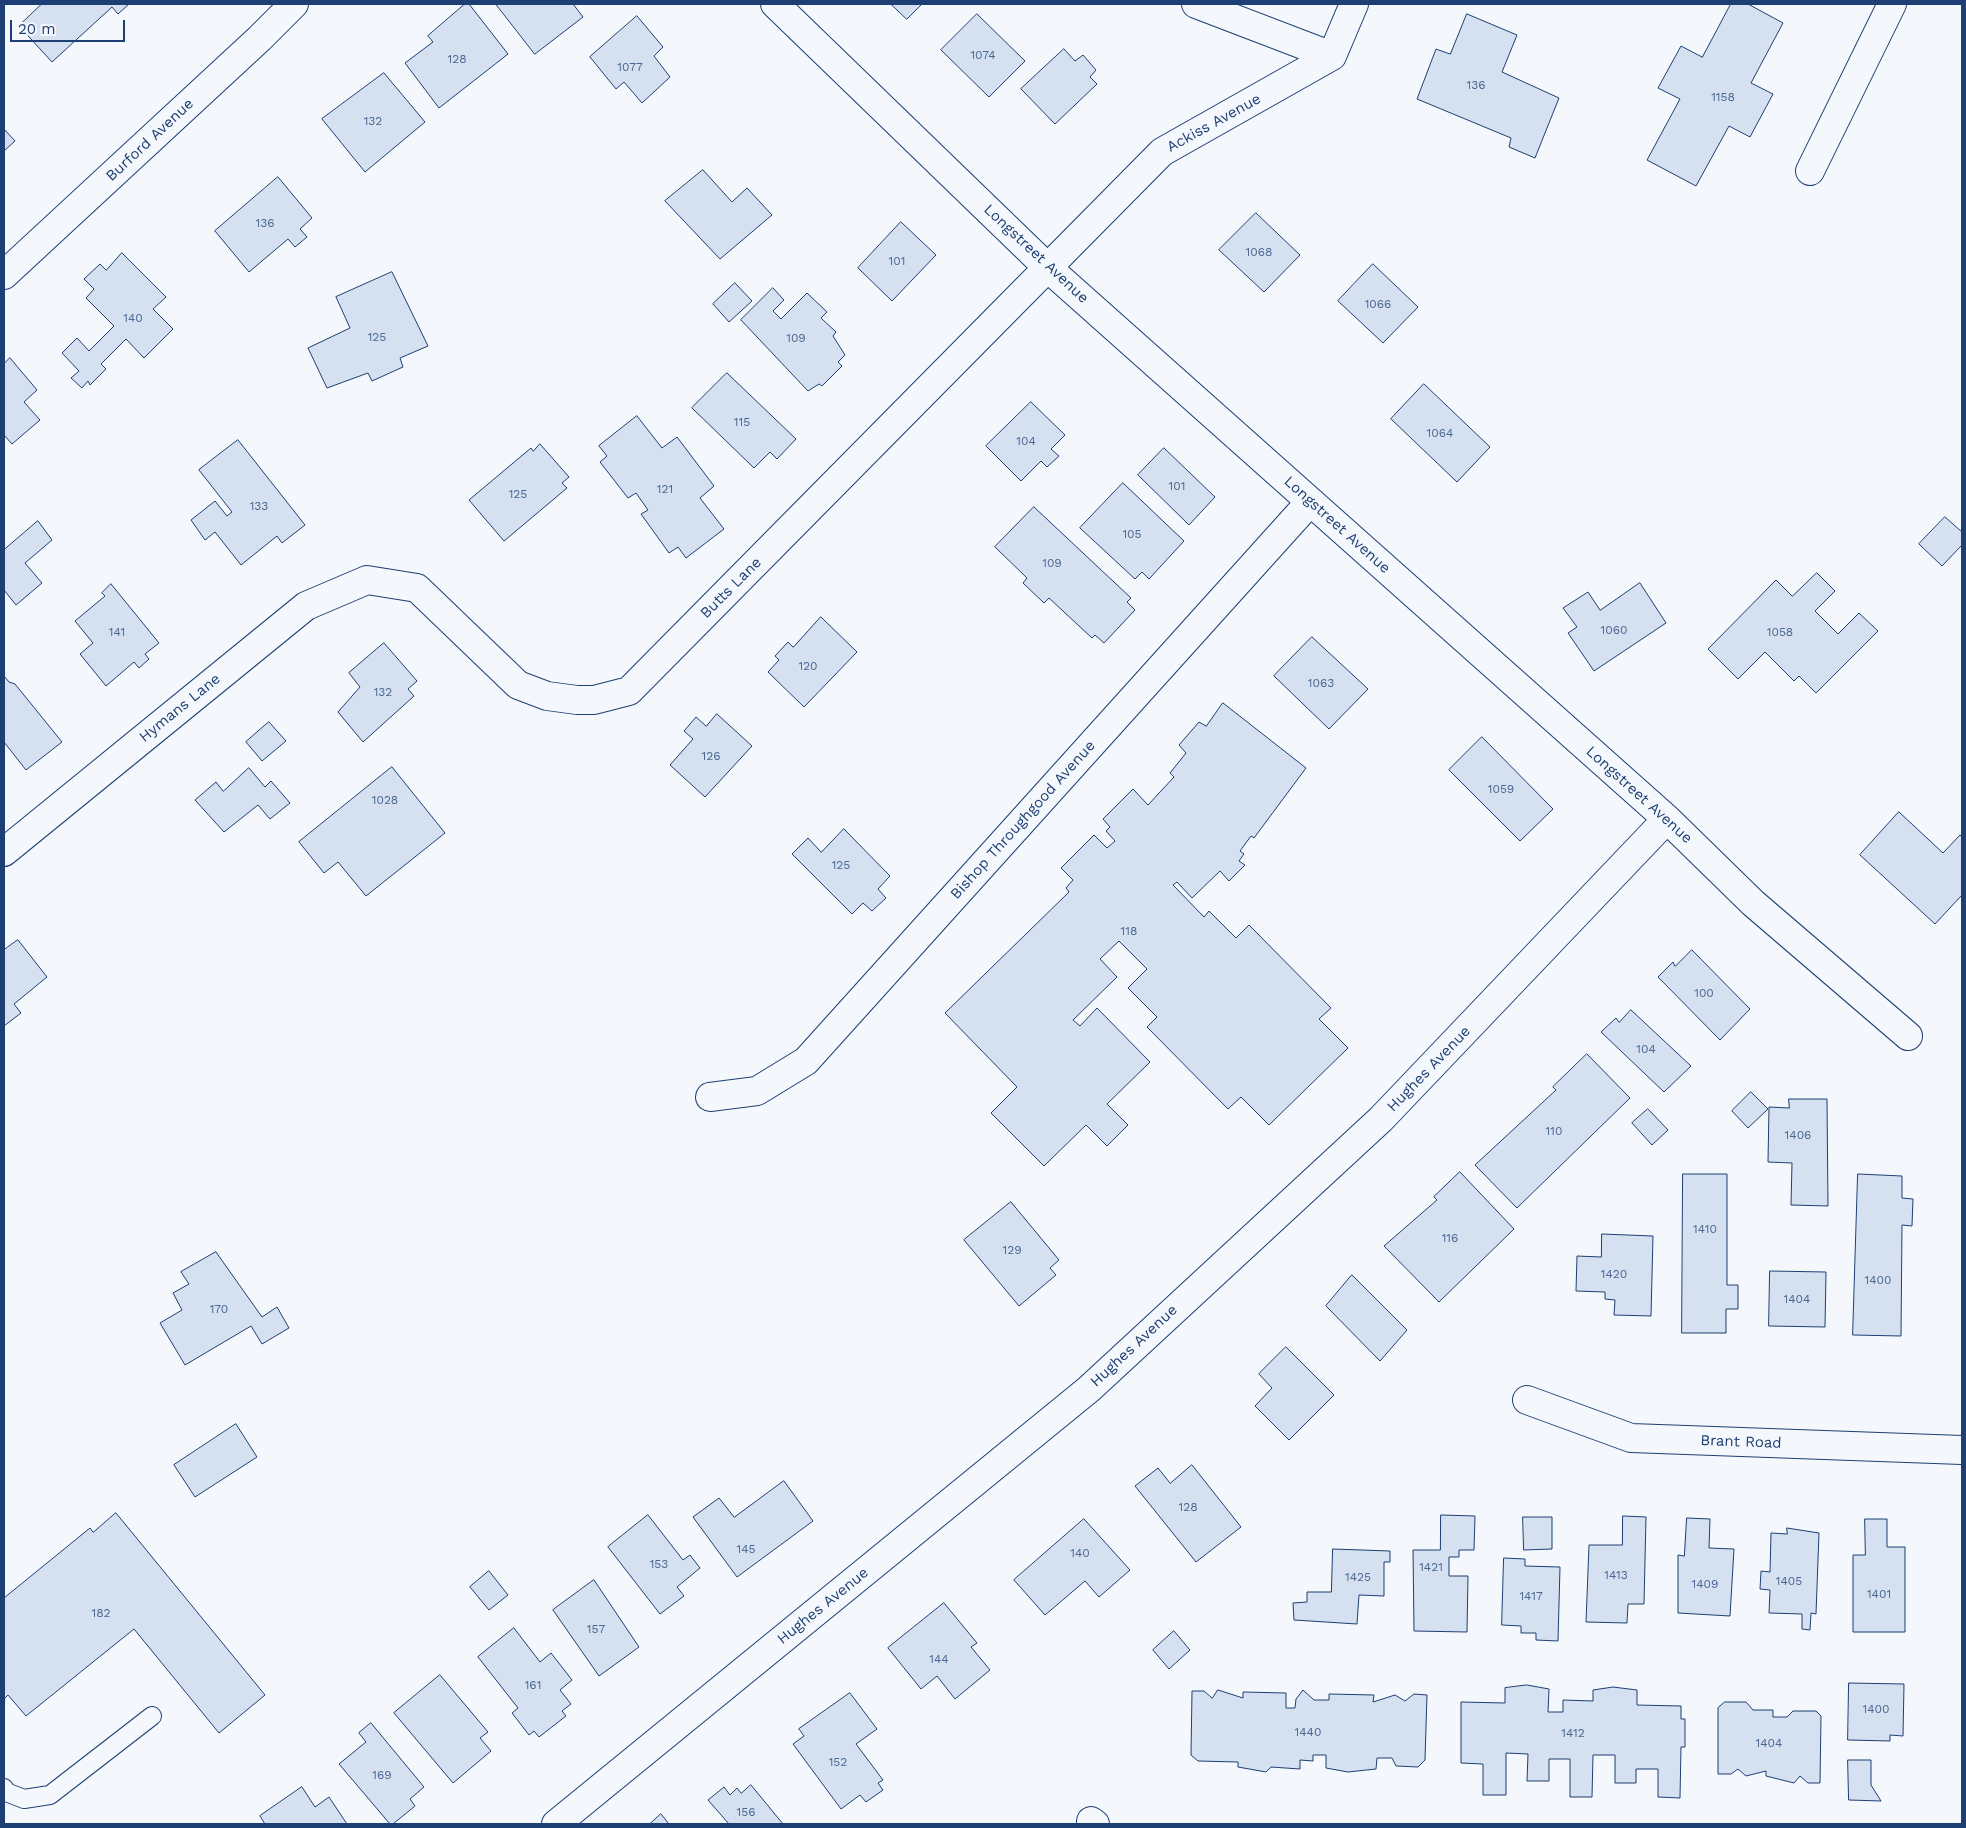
<!DOCTYPE html>
<html>
<head>
<meta charset="utf-8">
<style>
	body { margin:0 }
	#map { position:relative; width:1966px; height:1828px; overflow:hidden; background:#f4f7fb; font-family:"Work Sans",sans-serif }
	canvas { display:block }
	.frame { position:absolute; inset:0; border:5px solid #1d3f73; pointer-events:none }
	.scale { position:absolute; left:10px; top:20px; width:115px; height:22px; box-sizing:border-box; border:2px solid #1d3f73; border-top:0; padding-left:6px; font-size:15px; line-height:18px; white-space:nowrap; color:#1d3f73; -webkit-text-stroke:4px #f4f7fb; paint-order:stroke }
</style>
</head>
<body>
<div id="map">
<canvas width="1966" height="1828"></canvas>
<div class="frame"></div>
<div class="scale">20 m</div>
</div>
<script>
const ctx = document.querySelector('canvas').getContext('2d');
ctx.lineJoin = 'round';
function fillPath(path, color) {
  ctx.fillStyle = color;
  ctx.fill(path, 'evenodd');
}
function strokePath(path, color, width, dash) {
  ctx.strokeStyle = color;
  ctx.lineWidth = width;
  ctx.lineCap = dash ? 'butt' : 'round';
  ctx.setLineDash(dash || []);
  ctx.stroke(path);
}
function label(font, color, halo, rows, align = 'center') {
  ctx.font = font + ' "Work Sans",sans-serif';
  ctx.lineWidth = 4;
  ctx.setLineDash([]);
  ctx.textBaseline = 'middle';
  ctx.strokeStyle = halo;
  ctx.fillStyle = color;
  for (const [text, x, y, turn = 0] of rows) {
    ctx.save();
    ctx.translate(x, y);
    ctx.rotate((+turn || 0) * Math.PI / 180);
    ctx.textAlign = isNaN(turn) ? turn : align;
    if (halo) ctx.strokeText(text, 0, 0);
    ctx.fillText(text, 0, 0);
    ctx.restore();
  }
}
const building = new Path2D(`
	M 42,4 L 129,4 L 118,14 L 112,7 L 52,62 L 19,26 Z
	M 465,4 L 469,4 L 508,54 L 439,108 L 405,63 L 433,42 L 428,36 Z
	M 496,4 L 573,4 L 583,17 L 535,54 Z
	M 891,4 L 922,4 L 907,19 Z
	M 1731,4 L 1748,4 L 1783,23 L 1751,83 L 1773,94 L 1750,137 L 1729,126 L 1696,186 L 1647,160 L 1680,99 L 1658,88 L 1681,46 L 1702,57 Z
	M 977,14 L 1025,61 L 989,97 L 941,50 Z
	M 1467,14 L 1517,35 L 1502,72 L 1559,98 L 1535,158 L 1509,147 L 1511,138 L 1417,99 L 1436,49 L 1450,54 Z
	M 637,16 L 663,47 L 654,56 L 670,77 L 642,103 L 624,82 L 616,89 L 590,57 Z
	M 1064,49 L 1075,61 L 1083,55 L 1096,70 L 1090,77 L 1097,84 L 1055,124 L 1021,89 Z
	M 384,73 L 425,122 L 365,172 L 322,119 Z
	M 4,129 L 15,141 L 4,151 Z
	M 703,170 L 732,202 L 747,188 L 772,215 L 720,259 L 665,201 Z
	M 278,177 L 312,218 L 300,229 L 307,237 L 295,247 L 288,239 L 249,272 L 215,231 Z
	M 1256,213 L 1300,255 L 1264,292 L 1219,250 Z
	M 901,222 L 936,255 L 892,301 L 858,268 Z
	M 122,253 L 166,297 L 153,309 L 173,329 L 144,358 L 126,339 L 101,364 L 106,369 L 90,385 L 88,381 L 82,388 L 71,378 L 79,371 L 62,353 L 77,338 L 89,351 L 114,326 L 86,298 L 94,289 L 84,279 L 100,264 L 106,270 Z
	M 1373,264 L 1418,307 L 1383,343 L 1338,301 Z
	M 392,272 L 428,346 L 400,358 L 403,367 L 372,381 L 368,373 L 327,388 L 308,348 L 350,328 L 336,297 Z
	M 735,283 L 752,301 L 729,322 L 713,304 Z
	M 773,288 L 784,300 L 773,311 L 781,319 L 807,293 L 827,312 L 821,318 L 836,332 L 833,336 L 845,355 L 838,362 L 842,366 L 822,386 L 819,384 L 808,391 L 741,320 Z
	M 10,358 L 37,390 L 24,402 L 40,420 L 12,444 L 4,435 L 4,364 Z
	M 727,373 L 796,439 L 777,459 L 770,452 L 754,468 L 692,408 Z
	M 1424,384 L 1490,447 L 1457,482 L 1391,419 Z
	M 1031,402 L 1065,435 L 1051,449 L 1059,456 L 1047,467 L 1041,461 L 1021,481 L 986,446 Z
	M 637,416 L 662,448 L 677,437 L 714,486 L 700,498 L 724,529 L 686,558 L 678,547 L 669,553 L 641,514 L 648,510 L 636,493 L 628,498 L 600,462 L 607,456 L 599,446 Z
	M 238,440 L 305,525 L 282,543 L 277,536 L 241,565 L 215,532 L 205,540 L 191,520 L 215,501 L 227,516 L 232,512 L 199,470 Z
	M 540,444 L 569,477 L 562,483 L 567,488 L 504,541 L 469,500 L 531,448 L 533,451 Z
	M 1164,448 L 1215,497 L 1189,525 L 1138,475 Z
	M 1123,483 L 1184,541 L 1149,579 L 1142,572 L 1135,579 L 1080,528 Z
	M 1034,507 L 1131,598 L 1127,602 L 1135,610 L 1104,643 L 1095,635 L 1092,638 L 1049,598 L 1044,603 L 1023,583 L 1027,578 L 995,547 Z
	M 1945,517 L 1962,532 L 1962,545 L 1942,566 L 1919,544 Z
	M 38,521 L 52,540 L 25,563 L 42,583 L 16,605 L 4,590 L 4,550 Z
	M 1817,573 L 1835,591 L 1815,611 L 1838,634 L 1859,613 L 1878,631 L 1816,693 L 1799,676 L 1794,681 L 1765,652 L 1738,679 L 1708,649 L 1776,580 L 1792,596 Z
	M 1640,583 L 1666,623 L 1594,671 L 1568,633 L 1577,627 L 1563,608 L 1588,592 L 1600,610 Z
	M 111,584 L 159,643 L 145,654 L 149,659 L 139,668 L 134,662 L 106,686 L 80,654 L 93,643 L 75,621 L 105,596 L 102,593 Z
	M 821,617 L 857,652 L 804,707 L 768,672 L 779,660 L 775,656 L 788,642 L 793,647 Z
	M 1312,637 L 1368,689 L 1329,729 L 1274,676 Z
	M 384,643 L 417,681 L 408,689 L 414,696 L 363,742 L 338,712 L 360,687 L 349,673 Z
	M 4,676 L 9,682 L 15,684 L 62,742 L 26,770 L 4,742 Z
	M 1223,703 L 1306,768 L 1254,838 L 1251,836 L 1240,851 L 1244,854 L 1239,861 L 1245,865 L 1229,881 L 1220,871 L 1192,898 L 1177,882 L 1173,885 L 1204,917 L 1209,911 L 1236,938 L 1249,925 L 1331,1008 L 1319,1019 L 1348,1048 L 1269,1125 L 1241,1097 L 1228,1109 L 1147,1027 L 1157,1017 L 1128,988 L 1147,969 L 1119,941 L 1100,959 L 1117,977 L 1073,1020 L 1080,1026 L 1097,1008 L 1150,1062 L 1107,1104 L 1128,1125 L 1107,1146 L 1086,1125 L 1044,1166 L 991,1113 L 1017,1087 L 945,1013 L 1069,892 L 1066,888 L 1073,880 L 1061,868 L 1094,835 L 1107,848 L 1115,841 L 1106,831 L 1110,827 L 1103,819 L 1133,789 L 1148,805 L 1174,777 L 1170,773 L 1186,753 L 1179,745 L 1199,722 L 1206,726 Z
	M 717,714 L 752,746 L 705,797 L 670,765 L 693,739 L 684,731 L 696,717 L 706,726 Z
	M 269,722 L 286,741 L 262,761 L 246,742 Z
	M 1482,737 L 1553,809 L 1520,841 L 1449,770 Z
	M 392,767 L 445,833 L 366,896 L 338,862 L 324,873 L 299,842 Z
	M 249,768 L 265,787 L 271,781 L 290,803 L 270,819 L 258,805 L 224,832 L 195,800 L 216,782 L 223,791 Z
	M 1899,812 L 1943,853 L 1960,835 L 1962,837 L 1962,895 L 1935,924 L 1860,855 Z
	M 844,829 L 890,876 L 878,889 L 886,898 L 872,911 L 863,903 L 852,914 L 792,854 L 808,838 L 821,852 Z
	M 18,940 L 47,977 L 14,1004 L 21,1013 L 4,1026 L 4,950 Z
	M 1692,950 L 1750,1009 L 1720,1040 L 1658,977 L 1673,962 L 1675,966 Z
	M 1631,1010 L 1691,1066 L 1664,1092 L 1601,1032 L 1616,1018 L 1619,1022 Z
	M 1587,1054 L 1630,1098 L 1517,1208 L 1475,1165 L 1556,1090 L 1553,1087 Z
	M 1751,1092 L 1768,1109 L 1748,1128 L 1732,1111 Z
	M 1789,1099 L 1827,1099 L 1828,1206 L 1791,1205 L 1792,1163 L 1768,1162 L 1769,1107 L 1789,1108 Z
	M 1648,1109 L 1668,1130 L 1652,1145 L 1632,1123 Z
	M 1460,1172 L 1514,1229 L 1439,1302 L 1384,1246 L 1437,1200 L 1434,1197 Z
	M 1683,1174 L 1727,1174 L 1727,1285 L 1738,1285 L 1738,1309 L 1726,1309 L 1726,1333 L 1682,1333 Z
	M 1858,1174 L 1902,1176 L 1902,1198 L 1913,1199 L 1912,1226 L 1902,1225 L 1901,1336 L 1853,1335 Z
	M 1011,1202 L 1059,1260 L 1050,1268 L 1056,1275 L 1019,1306 L 964,1240 Z
	M 1602,1234 L 1653,1236 L 1651,1316 L 1614,1315 L 1615,1300 L 1605,1299 L 1605,1292 L 1576,1291 L 1577,1256 L 1601,1257 Z
	M 216,1252 L 262,1317 L 277,1307 L 289,1328 L 262,1344 L 251,1326 L 185,1365 L 160,1323 L 182,1310 L 173,1293 L 189,1284 L 181,1272 Z
	M 1770,1271 L 1826,1272 L 1825,1327 L 1769,1326 Z
	M 1352,1275 L 1407,1330 L 1380,1361 L 1326,1306 Z
	M 1286,1347 L 1334,1395 L 1289,1440 L 1255,1406 L 1272,1388 L 1259,1374 Z
	M 236,1424 L 257,1457 L 195,1497 L 174,1465 Z
	M 1192,1465 L 1241,1527 L 1196,1562 L 1135,1486 L 1158,1468 L 1170,1483 Z
	M 784,1481 L 813,1521 L 737,1577 L 693,1517 L 719,1498 L 734,1517 Z
	M 116,1513 L 265,1695 L 219,1733 L 134,1629 L 26,1716 L 8,1695 L 4,1699 L 4,1598 L 90,1528 L 93,1532 Z
	M 648,1515 L 683,1560 L 690,1555 L 700,1568 L 677,1587 L 684,1596 L 660,1614 L 608,1547 Z
	M 1441,1515 L 1475,1516 L 1474,1550 L 1459,1550 L 1459,1557 L 1449,1557 L 1449,1576 L 1468,1576 L 1467,1632 L 1414,1631 L 1413,1550 L 1440,1550 Z
	M 1623,1516 L 1646,1517 L 1644,1604 L 1628,1604 L 1627,1623 L 1586,1622 L 1589,1545 L 1622,1545 Z
	M 1523,1517 L 1552,1517 L 1552,1549 L 1524,1550 Z
	M 1687,1518 L 1710,1519 L 1709,1548 L 1734,1549 L 1730,1616 L 1678,1613 L 1678,1555 L 1684,1556 Z
	M 1084,1519 L 1130,1570 L 1099,1597 L 1085,1581 L 1045,1615 L 1014,1580 Z
	M 1865,1519 L 1887,1519 L 1887,1547 L 1905,1547 L 1905,1632 L 1853,1632 L 1853,1555 L 1865,1555 Z
	M 1787,1528 L 1819,1533 L 1816,1614 L 1811,1613 L 1810,1630 L 1802,1629 L 1802,1614 L 1769,1613 L 1770,1590 L 1760,1589 L 1761,1571 L 1770,1572 L 1771,1533 L 1787,1534 Z
	M 1333,1549 L 1390,1551 L 1390,1562 L 1384,1562 L 1384,1596 L 1359,1595 L 1357,1624 L 1294,1620 L 1293,1603 L 1307,1602 L 1307,1592 L 1331,1592 Z
	M 1504,1558 L 1525,1559 L 1525,1566 L 1560,1567 L 1558,1641 L 1536,1640 L 1536,1633 L 1521,1633 L 1521,1626 L 1502,1625 Z
	M 489,1571 L 508,1595 L 489,1610 L 470,1587 Z
	M 594,1580 L 639,1647 L 599,1676 L 553,1610 Z
	M 944,1603 L 977,1643 L 971,1647 L 990,1670 L 955,1699 L 937,1676 L 921,1689 L 888,1648 Z
	M 514,1628 L 540,1662 L 551,1653 L 572,1680 L 560,1690 L 571,1704 L 562,1711 L 566,1716 L 539,1737 L 534,1731 L 529,1735 L 512,1713 L 518,1708 L 478,1657 Z
	M 1174,1631 L 1190,1650 L 1169,1669 L 1153,1650 Z
	M 440,1675 L 488,1732 L 480,1738 L 491,1751 L 453,1783 L 394,1713 Z
	M 1849,1683 L 1904,1684 L 1903,1736 L 1890,1735 L 1890,1741 L 1848,1740 Z
	M 1527,1685 L 1549,1689 L 1548,1712 L 1563,1712 L 1563,1700 L 1593,1701 L 1593,1690 L 1613,1687 L 1637,1690 L 1637,1705 L 1681,1706 L 1681,1719 L 1685,1719 L 1685,1747 L 1681,1747 L 1680,1798 L 1658,1797 L 1658,1769 L 1636,1769 L 1636,1783 L 1615,1783 L 1615,1755 L 1593,1755 L 1592,1797 L 1570,1797 L 1570,1759 L 1549,1759 L 1549,1781 L 1527,1781 L 1528,1754 L 1506,1753 L 1506,1795 L 1483,1795 L 1483,1764 L 1461,1763 L 1461,1702 L 1505,1703 L 1505,1688 Z
	M 1218,1690 L 1243,1698 L 1243,1692 L 1286,1693 L 1286,1708 L 1295,1708 L 1296,1699 L 1303,1690 L 1314,1700 L 1329,1700 L 1329,1694 L 1374,1695 L 1373,1702 L 1395,1695 L 1405,1701 L 1414,1694 L 1427,1695 L 1425,1760 L 1418,1767 L 1396,1766 L 1392,1758 L 1377,1758 L 1376,1769 L 1348,1772 L 1326,1768 L 1326,1755 L 1313,1755 L 1313,1761 L 1300,1760 L 1300,1769 L 1271,1767 L 1266,1772 L 1238,1767 L 1238,1762 L 1198,1761 L 1191,1755 L 1192,1691 L 1204,1691 L 1212,1698 Z
	M 850,1693 L 877,1729 L 856,1744 L 883,1780 L 878,1783 L 883,1790 L 866,1802 L 860,1795 L 841,1809 L 793,1744 L 804,1736 L 799,1729 Z
	M 1725,1702 L 1746,1702 L 1753,1710 L 1773,1710 L 1773,1717 L 1787,1717 L 1793,1711 L 1816,1711 L 1821,1716 L 1820,1783 L 1808,1783 L 1800,1776 L 1794,1783 L 1766,1776 L 1766,1771 L 1746,1776 L 1738,1769 L 1731,1774 L 1718,1774 L 1718,1708 Z
	M 371,1723 L 424,1787 L 410,1799 L 415,1806 L 393,1824 L 390,1824 L 339,1764 L 366,1742 L 359,1733 Z
	M 1848,1760 L 1871,1760 L 1871,1785 L 1881,1801 L 1849,1800 Z
	M 751,1785 L 783,1824 L 729,1824 L 708,1800 L 724,1787 L 730,1795 L 737,1788 L 741,1793 Z
	M 302,1787 L 315,1807 L 329,1797 L 347,1824 L 265,1824 L 260,1816 Z
	M 661,1814 L 669,1824 L 650,1824 Z`);
const service = new Path2D(`
	M 4,1788 L 6,1792 L 24,1799 L 50,1795 L 152,1716`);
const minor = new Path2D(`
	M 775,4 L 1048,268 L 1667,819 L 1753,903 L 1908,1036
	M 1196,4 L 1332,56
	M 1810,171 L 1892,4
	M 4,275 L 260,38 L 294,4
	M 4,852 L 306,606 L 367,580 L 417,588 L 518,685 L 547,696 L 577,700 L 594,700 L 629,691 L 1162,152 L 1332,56 L 1354,4
	M 710,1097 L 757,1091 L 806,1061 L 1310,502
	M 1527,1400 L 1631,1438 L 1962,1450
	M 1091,1821 L 1095,1824
	M 556,1824 L 1089,1389 L 1381,1119 L 1667,819`);
const numberNames = [
	["1074",983,55],
	["128",457,59],
	["1077",630,67],
	["136",1476,85],
	["1158",1723,97],
	["132",373,121],
	["136",265,223],
	["1068",1259,252],
	["101",897,261],
	["1066",1378,304],
	["140",133,318],
	["125",377,337],
	["109",796,338],
	["115",742,422],
	["1064",1440,433],
	["104",1026,441],
	["101",1177,486],
	["121",665,489],
	["125",518,494],
	["133",259,506],
	["105",1132,534],
	["109",1052,563],
	["1060",1614,630],
	["141",117,632],
	["1058",1780,632],
	["120",808,666],
	["1063",1321,683],
	["132",383,692],
	["126",711,756],
	["1059",1501,789],
	["1028",385,800],
	["125",841,865],
	["118",1129,931],
	["100",1704,993],
	["104",1646,1049],
	["110",1554,1131],
	["1406",1798,1135],
	["1410",1705,1229],
	["116",1450,1238],
	["129",1012,1250],
	["1420",1614,1274],
	["1400",1878,1280],
	["1404",1797,1299],
	["170",219,1309],
	["128",1188,1507],
	["145",746,1549],
	["140",1080,1553],
	["153",659,1564],
	["1421",1431,1567],
	["1413",1616,1575],
	["1425",1358,1577],
	["1405",1789,1581],
	["1409",1705,1584],
	["1401",1879,1594],
	["1417",1531,1596],
	["182",101,1613],
	["157",596,1629],
	["144",939,1659],
	["161",533,1685],
	["1400",1876,1709],
	["1440",1308,1732],
	["1412",1573,1733],
	["1404",1769,1743],
	["152",838,1762],
	["169",382,1775],
	["156",746,1812]
];
const streetNames = [
	["Ackiss Avenue",1214,123,-29],
	["Burford Avenue",150,140,-43],
	["Longstreet Avenue",1036,254,43],
	["Longstreet Avenue",1337,525,42],
	["Butts Lane",731,588,-45],
	["Hymans Lane",180,708,-39],
	["Longstreet Avenue",1639,795,42],
	["Bishop Throughgood Avenue",1023,820,-48],
	["Hughes Avenue",1429,1069,-46],
	["Hughes Avenue",1134,1346,-43],
	["Brant Road",1741,1442,2],
	["Hughes Avenue",823,1606,-39]
];
fillPath(building, '#d5e0f0');
strokePath(building, '#1d3f73', 1);
strokePath(service, '#1d3f73', 20);
strokePath(minor, '#1d3f73', 30);
strokePath(service, '#f4f7fb', 18);
strokePath(minor, '#f4f7fb', 28);
label('12px', '#4b6792', null, numberNames);
label('15px', '#1d3f73', '#f4f7fb', streetNames);
</script>
</body>
</html>
